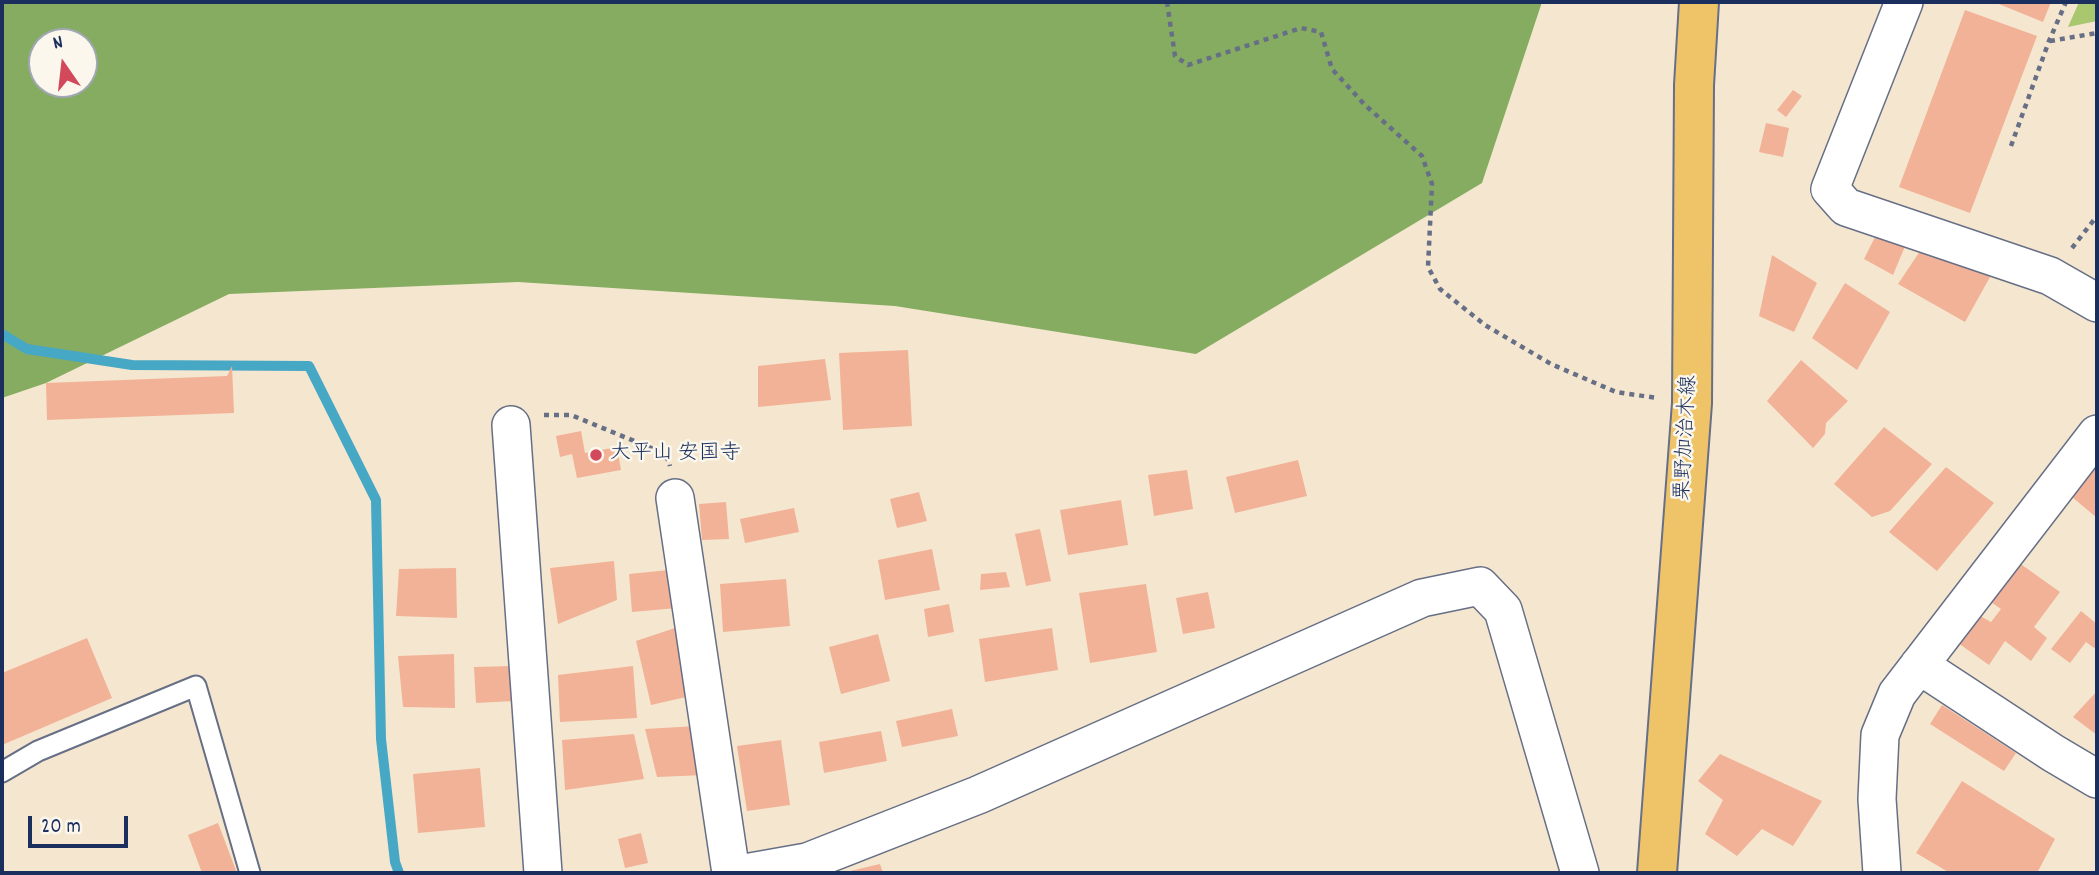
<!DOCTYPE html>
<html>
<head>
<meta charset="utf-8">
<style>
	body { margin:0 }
	#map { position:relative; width:2099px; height:875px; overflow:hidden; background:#f5e7cf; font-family:Dekko,sans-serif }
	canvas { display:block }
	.frame { position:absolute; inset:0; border:4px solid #1b2f5e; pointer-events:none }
	.north { position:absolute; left:28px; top:28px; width:70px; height:70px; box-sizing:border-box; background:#fbf7ec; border:2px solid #a1a7b3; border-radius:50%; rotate:346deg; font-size:19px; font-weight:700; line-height:28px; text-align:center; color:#1b2f5e }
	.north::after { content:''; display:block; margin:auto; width:24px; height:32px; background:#d1495b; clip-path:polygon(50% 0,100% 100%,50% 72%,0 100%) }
	.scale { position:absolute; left:28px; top:816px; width:100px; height:32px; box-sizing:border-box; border:4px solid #1b2f5e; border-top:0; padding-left:9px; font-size:21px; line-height:24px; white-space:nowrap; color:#1b2f5e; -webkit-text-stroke:5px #fbf7ec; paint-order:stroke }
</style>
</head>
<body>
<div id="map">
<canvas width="2099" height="875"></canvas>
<div class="frame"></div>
<div class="north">N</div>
<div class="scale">20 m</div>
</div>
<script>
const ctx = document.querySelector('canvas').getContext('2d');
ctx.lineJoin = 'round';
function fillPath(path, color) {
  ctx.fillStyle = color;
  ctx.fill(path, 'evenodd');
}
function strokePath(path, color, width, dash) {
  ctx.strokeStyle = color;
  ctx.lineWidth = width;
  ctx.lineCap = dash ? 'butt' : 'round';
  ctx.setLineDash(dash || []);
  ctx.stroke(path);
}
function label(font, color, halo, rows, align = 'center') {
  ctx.font = font + ' Dekko,"Klee One",sans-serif';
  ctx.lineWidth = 5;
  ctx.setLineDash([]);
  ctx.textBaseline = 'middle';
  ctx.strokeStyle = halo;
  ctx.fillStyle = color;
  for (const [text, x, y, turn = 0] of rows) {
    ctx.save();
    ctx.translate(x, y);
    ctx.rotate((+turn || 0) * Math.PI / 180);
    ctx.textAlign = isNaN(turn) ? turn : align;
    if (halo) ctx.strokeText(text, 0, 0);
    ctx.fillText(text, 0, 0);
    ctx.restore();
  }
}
const green = new Path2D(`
	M 2079,2 L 2097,2 L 2097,21 L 2068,27 Z`);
const forest = new Path2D(`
	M 2,2 L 1542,2 L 1482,183 L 1196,354 L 895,306 L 518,282 L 229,294 L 46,383 L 2,398 ZM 42,42 L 84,42 L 84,84 L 42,84 Z`);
const stream = new Path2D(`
	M 2,334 L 27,349 L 132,365 L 309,366 L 376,500 L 381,739 L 395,862 L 399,873`);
const building = new Path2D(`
	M 1994,2 L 2051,2 L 2043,22 Z
	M 1965,10 L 2037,36 L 1970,213 L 1899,187 Z
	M 1793,90 L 1802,96 L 1786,117 L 1777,110 Z
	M 1766,123 L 1789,128 L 1783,157 L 1759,152 Z
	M 1879,229 L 1906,244 L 1893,275 L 1864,259 Z
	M 1926,242 L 1990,277 L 1965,322 L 1898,284 Z
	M 1772,255 L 1817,283 L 1794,332 L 1759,316 Z
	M 1845,283 L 1890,312 L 1857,370 L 1812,338 Z
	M 908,350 L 912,426 L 843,430 L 839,353 Z
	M 825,359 L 831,400 L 758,407 L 758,366 Z
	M 1801,360 L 1848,401 L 1826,423 L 1825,434 L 1813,448 L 1767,401 Z
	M 232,366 L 234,413 L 47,420 L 46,383 L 227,376 Z
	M 1884,427 L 1932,464 L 1890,511 L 1872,517 L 1834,484 Z
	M 581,431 L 585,453 L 617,447 L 621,470 L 577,478 L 572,454 L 560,457 L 556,436 Z
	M 2097,452 L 2097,518 L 2065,491 Z
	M 1298,460 L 1307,496 L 1235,513 L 1226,477 Z
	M 1946,467 L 1994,503 L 1937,571 L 1889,532 Z
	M 1187,470 L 1193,509 L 1154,516 L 1148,475 Z
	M 919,492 L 927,521 L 897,528 L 890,499 Z
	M 1121,500 L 1128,545 L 1068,555 L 1060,510 Z
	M 726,502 L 729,539 L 702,540 L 699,504 Z
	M 794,508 L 799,532 L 745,543 L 740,519 Z
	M 1040,529 L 1051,581 L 1026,586 L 1015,534 Z
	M 932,549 L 940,590 L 885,600 L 878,560 Z
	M 2008,555 L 2060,592 L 2034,627 L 2047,638 L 2031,661 L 2005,641 L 1989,665 L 1951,638 L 1973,612 L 1991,622 L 2001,609 L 1982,596 Z
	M 614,561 L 617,600 L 558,624 L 550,568 Z
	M 456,568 L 457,618 L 396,616 L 399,569 Z
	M 669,570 L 677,608 L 632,612 L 629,574 Z
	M 1006,572 L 1010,587 L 980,590 L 981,574 Z
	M 786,579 L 790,626 L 723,632 L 720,584 Z
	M 1146,584 L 1157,652 L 1090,663 L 1079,593 Z
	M 1208,592 L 1215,628 L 1183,634 L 1176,598 Z
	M 949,604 L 954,632 L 928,637 L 924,609 Z
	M 2081,611 L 2097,624 L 2097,645 L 2094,648 L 2086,642 L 2070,663 L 2051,649 Z
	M 675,628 L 686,697 L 651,705 L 636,641 Z
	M 1052,628 L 1058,670 L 985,682 L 979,639 Z
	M 878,634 L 890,681 L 841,694 L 829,647 Z
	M 87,638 L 112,698 L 2,745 L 2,673 Z
	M 454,654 L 455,708 L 403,707 L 398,656 Z
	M 513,666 L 514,701 L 476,703 L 474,667 Z
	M 633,666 L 637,718 L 560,722 L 558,675 Z
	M 2097,691 L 2097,735 L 2073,717 Z
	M 1942,705 L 2016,753 L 2004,771 L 1930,724 Z
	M 952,709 L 958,736 L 902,747 L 896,721 Z
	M 696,726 L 704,775 L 657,777 L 645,729 Z
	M 881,731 L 887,761 L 824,773 L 819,742 Z
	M 634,734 L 644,779 L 565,790 L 562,740 Z
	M 781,740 L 790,805 L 747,811 L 737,746 Z
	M 1720,754 L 1822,801 L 1793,846 L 1762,829 L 1737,856 L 1705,834 L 1723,800 L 1698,781 Z
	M 480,768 L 485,827 L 418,833 L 413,774 Z
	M 1962,781 L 2055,839 L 2037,873 L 1950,873 L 1916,853 Z
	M 218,823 L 237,873 L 202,873 L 188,835 Z
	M 641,833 L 648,863 L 625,868 L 618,839 Z
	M 880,864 L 883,873 L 846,873 L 846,872 Z`);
const path = new Path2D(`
	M 1167,2 L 1175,56 L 1188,65 L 1301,28 L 1321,32 L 1332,69 L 1365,105 L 1422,156 L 1432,184 L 1428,267 L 1440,289 L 1485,325 L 1551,364 L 1616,392 L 1657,398
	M 2050,41 L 2097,33
	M 2011,146 L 2049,41 L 2066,2
	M 2072,248 L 2097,216
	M 544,415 L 571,415 L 661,452 L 669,461 L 670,466`);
const service = new Path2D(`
	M 2,772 L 38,751 L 196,686 L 250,873`);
const minor = new Path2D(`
	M 1904,2 L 1830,189 L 1846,207 L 2050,276 L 2097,303
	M 511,425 L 543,873
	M 675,498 L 731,873
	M 1919,665 L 2053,753 L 2097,779
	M 745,873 L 807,862 L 978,795 L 1422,598 L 1480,586 L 1503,610 L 1580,873
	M 1882,873 L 1877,799 L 1880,735 L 1897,694 L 2097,434`);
const primary = new Path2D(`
	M 1657,873 L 1692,403 L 1694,85 L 1699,2`);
const markers = [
	[596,455,7,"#d1495b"]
];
const streetNames = [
	["栗野加治木線",1688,438,-87]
];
const poiNames = [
	["大平山 安国寺",610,455]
];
fillPath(green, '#a9c76f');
fillPath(forest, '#86ac62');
strokePath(stream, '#47a8c6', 10);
fillPath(building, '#f1b297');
strokePath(service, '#676f86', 23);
strokePath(minor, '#676f86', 40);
strokePath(primary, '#676f86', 42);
strokePath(path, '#676f86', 4.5, [5, 5]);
strokePath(service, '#fff', 19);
strokePath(minor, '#fff', 37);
strokePath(primary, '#efc469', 38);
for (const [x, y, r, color] of markers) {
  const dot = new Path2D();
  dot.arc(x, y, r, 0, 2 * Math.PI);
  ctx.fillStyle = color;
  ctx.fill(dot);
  strokePath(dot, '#fbf7ec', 2.5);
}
label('21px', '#1b2f5e', '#fbf7ec', streetNames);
label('21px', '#1b2f5e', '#fbf7ec', poiNames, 'left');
</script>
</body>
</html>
